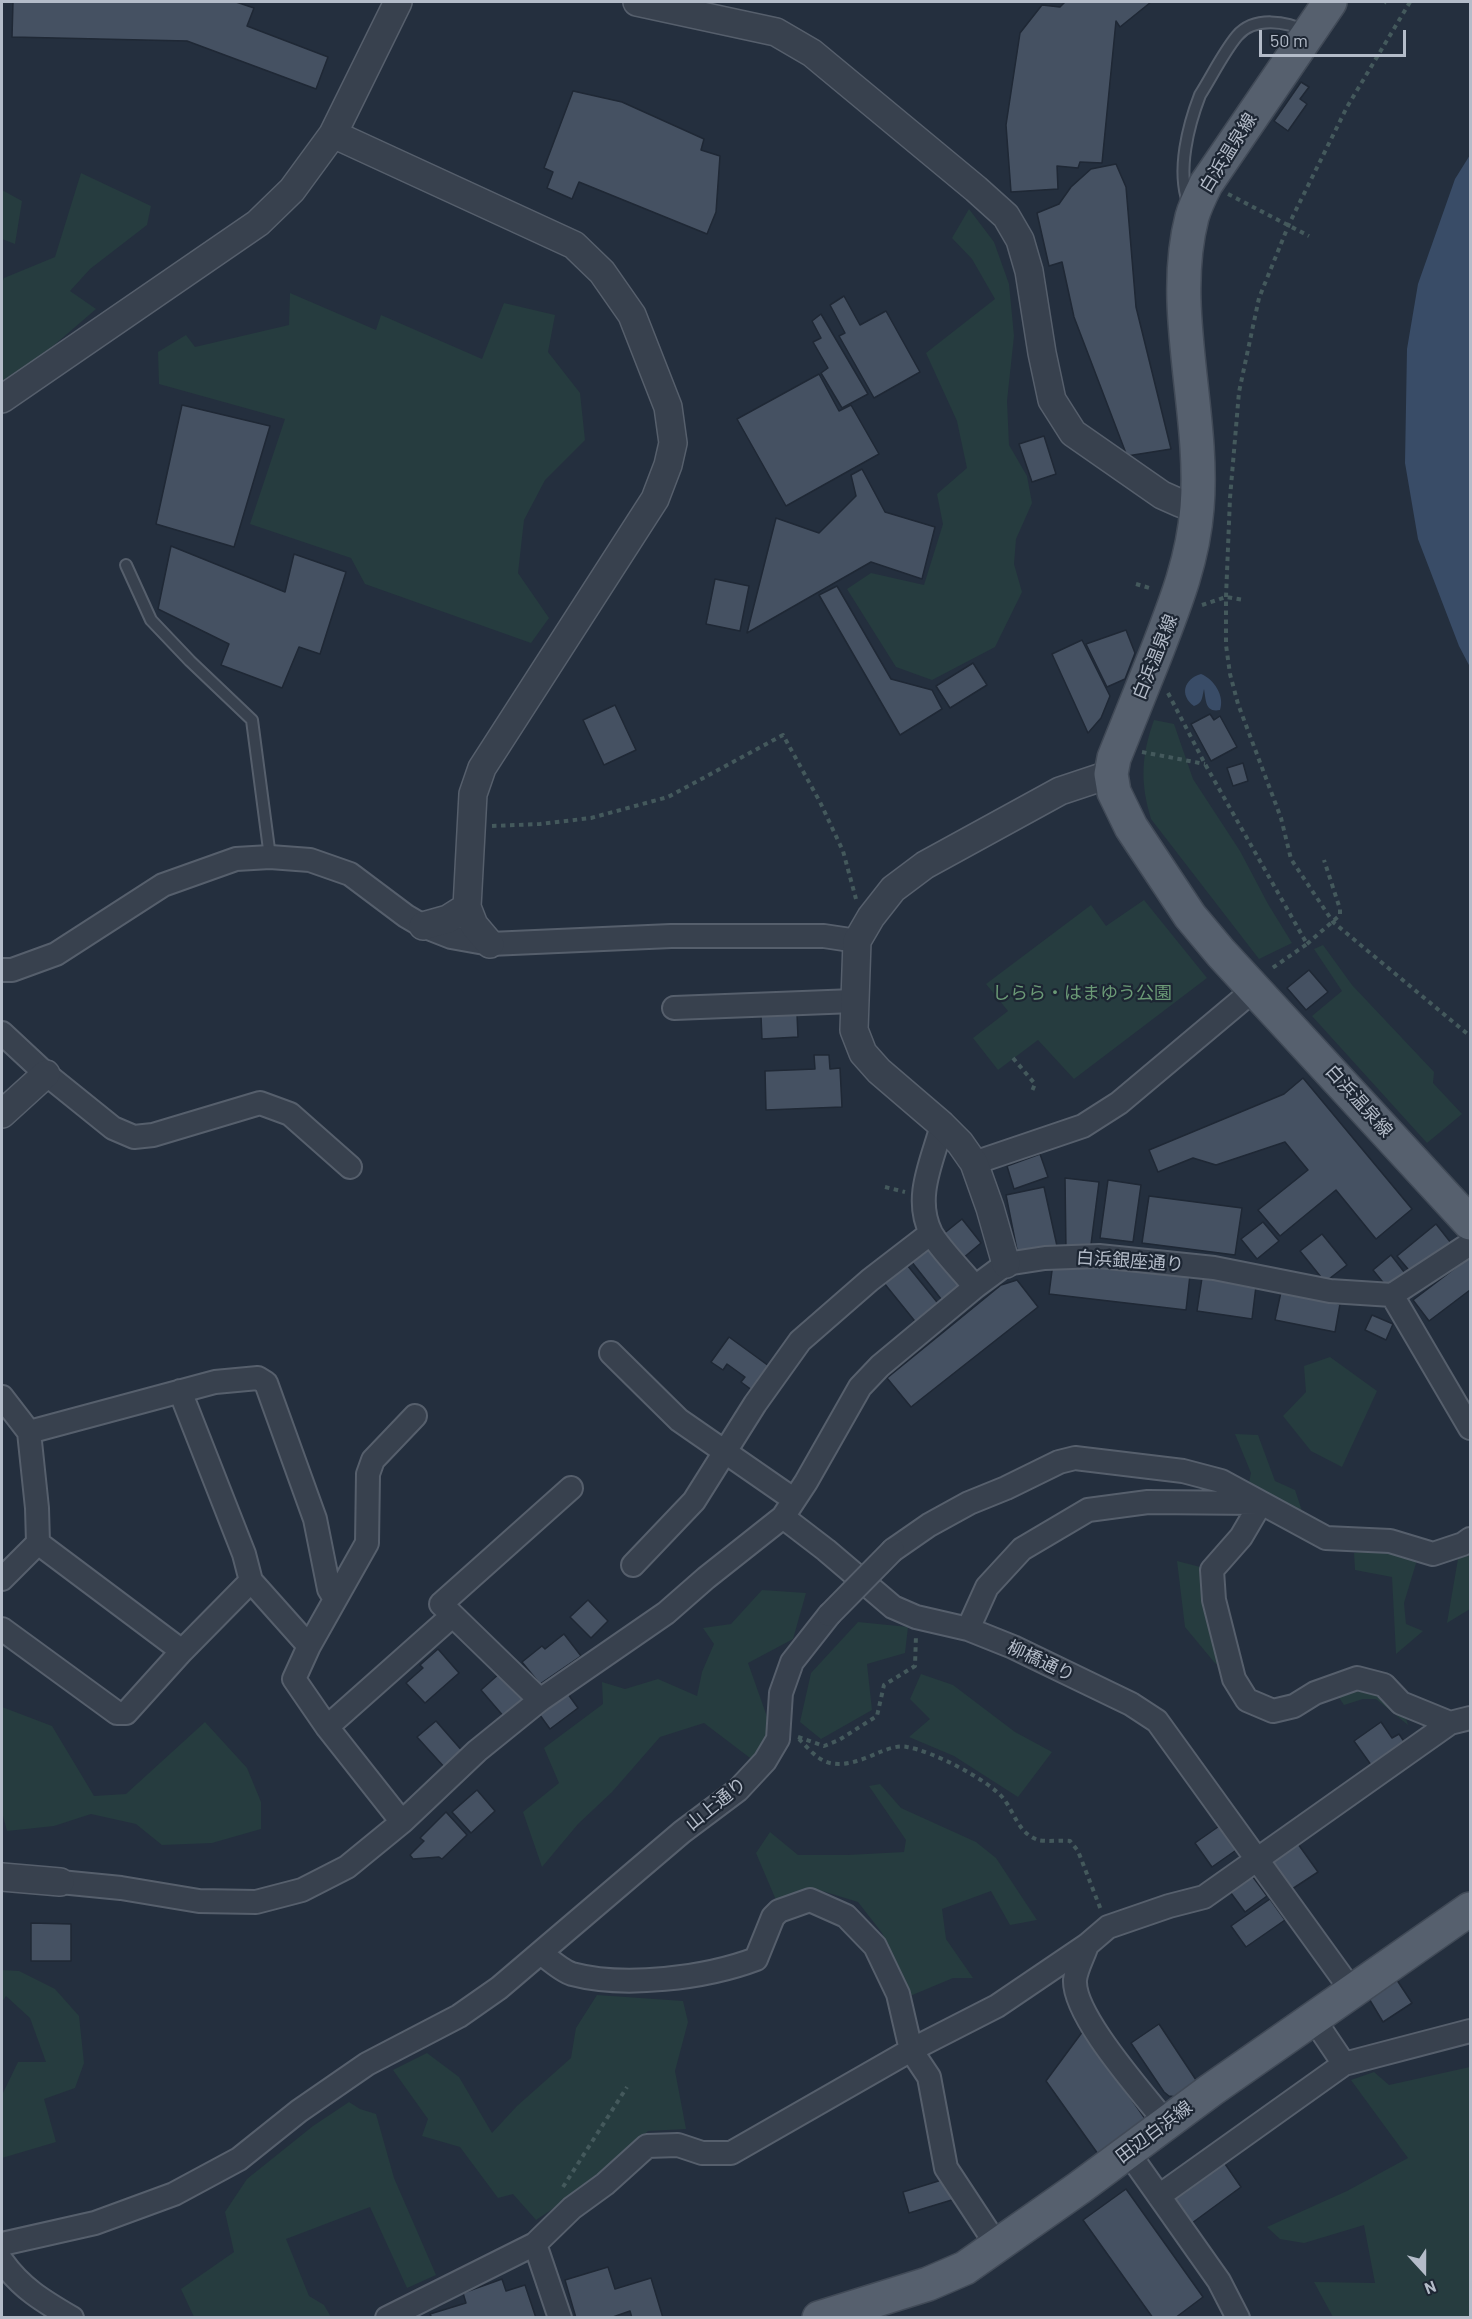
<!DOCTYPE html>
<html>
<head>
<meta charset="utf-8">
<style>
	body { margin:0 }
	#map { position:relative; width:1472px; height:2319px; overflow:hidden; background:#242f3e; font-family:Barlow,sans-serif }
	canvas { display:block }
	.frame { position:absolute; inset:0; border:3px solid #b4bcc9; pointer-events:none }
	.north { position:absolute; left:1394px; top:2241px; width:60px; height:60px; -webkit-text-stroke:4px #1d2633; paint-order:stroke; rotate:159deg; font-size:16px; font-weight:700; line-height:24px; text-align:center; color:#b4bcc9 }
	.north::after { content:''; display:block; margin:auto; width:21px; height:27px; background:#b4bcc9; clip-path:polygon(50% 0,100% 100%,50% 72%,0 100%) }
	.scale { position:absolute; left:1259px; top:30px; width:147px; height:27px; box-sizing:border-box; border:3px solid #b4bcc9; border-top:0; padding-left:8px; font-size:18px; line-height:21px; white-space:nowrap; color:#b4bcc9; -webkit-text-stroke:4px #1d2633; paint-order:stroke }
</style>
</head>
<body>
<div id="map">
<canvas width="1472" height="2319"></canvas>
<div class="frame"></div>
<div class="north">N</div>
<div class="scale">50 m</div>
</div>
<script>
const ctx = document.querySelector('canvas').getContext('2d');
ctx.lineJoin = 'round';
function fillPath(path, color) {
  ctx.fillStyle = color;
  ctx.fill(path, 'evenodd');
}
function strokePath(path, color, width, dash) {
  ctx.strokeStyle = color;
  ctx.lineWidth = width;
  ctx.lineCap = dash ? 'butt' : 'round';
  ctx.setLineDash(dash || []);
  ctx.stroke(path);
}
function label(font, color, halo, rows, align = 'center') {
  ctx.font = font + ' Barlow,"Noto Sans JP",sans-serif';
  ctx.lineWidth = 4.5;
  ctx.setLineDash([]);
  ctx.textBaseline = 'middle';
  ctx.strokeStyle = halo;
  ctx.fillStyle = color;
  for (const [text, x, y, turn = 0] of rows) {
    ctx.save();
    ctx.translate(x, y);
    ctx.rotate((+turn || 0) * Math.PI / 180);
    ctx.textAlign = isNaN(turn) ? turn : align;
    if (halo) ctx.strokeText(text, 0, 0);
    ctx.fillText(text, 0, 0);
    ctx.restore();
  }
}
const green = new Path2D(`
	M 81,173 L 151,206 L 147,225 L 90,269 L 70,291 L 96,309 L 2,390 L 2,283 L 4,278 L 55,257 Z
	M 2,190 L 22,201 L 15,244 L 2,239 Z
	M 969,209 L 994,242 L 1009,284 L 1014,336 L 1007,401 L 1009,445 L 1027,476 L 1032,503 L 1016,539 L 1014,564 L 1022,592 L 995,647 L 932,680 L 896,667 L 847,589 L 871,573 L 924,585 L 943,524 L 937,494 L 967,468 L 957,421 L 926,353 L 995,299 L 972,259 L 952,238 Z
	M 290,293 L 376,330 L 381,315 L 482,359 L 504,303 L 555,315 L 548,352 L 580,393 L 585,440 L 545,480 L 524,520 L 518,573 L 549,618 L 531,643 L 365,584 L 351,558 L 250,524 L 285,419 L 159,384 L 158,352 L 186,335 L 195,347 L 289,325 Z
	M 1154,720 L 1174,724 L 1193,779 L 1240,851 L 1268,904 L 1292,943 L 1259,959 L 1151,819 C 1140,783 1141,756 1154,720 Z
	M 1144,900 L 1207,978 L 1074,1079 L 1038,1040 L 998,1070 L 973,1038 L 1008,1011 L 986,984 L 1091,905 L 1106,926 Z
	M 1323,945 L 1352,985 L 1434,1072 L 1433,1083 L 1462,1114 L 1427,1143 L 1312,1016 L 1342,991 L 1314,949 Z
	M 1330,1357 L 1377,1391 L 1342,1467 L 1311,1451 L 1283,1416 L 1306,1392 L 1304,1366 Z
	M 1235,1434 L 1258,1435 L 1275,1481 L 1295,1490 L 1306,1523 L 1249,1483 L 1251,1473 Z
	M 1470,1547 L 1470,1609 L 1447,1623 L 1459,1553 Z
	M 1389,1549 L 1417,1560 L 1404,1603 L 1406,1624 L 1423,1631 L 1396,1654 L 1392,1577 L 1355,1570 L 1354,1553 Z
	M 1177,1561 L 1212,1570 L 1234,1679 L 1214,1662 L 1185,1627 Z
	M 762,1590 L 806,1593 L 793,1639 L 748,1663 L 771,1728 L 754,1761 L 704,1723 L 660,1737 L 612,1792 L 578,1824 L 542,1867 L 523,1812 L 559,1783 L 544,1748 L 603,1704 L 602,1682 L 625,1689 L 658,1679 L 697,1696 L 702,1672 L 714,1644 L 703,1628 L 731,1624 Z
	M 858,1622 L 908,1627 L 905,1653 L 867,1664 L 872,1710 L 821,1739 L 800,1722 L 811,1673 Z
	M 921,1674 L 953,1685 L 1015,1732 L 1052,1752 L 1018,1797 L 954,1756 L 909,1737 L 930,1719 L 910,1699 Z
	M 1357,1678 L 1401,1703 L 1408,1725 L 1376,1699 L 1363,1699 L 1344,1705 L 1334,1690 Z
	M 2,1707 L 52,1726 L 94,1796 L 126,1794 L 205,1722 L 247,1768 L 261,1802 L 261,1829 L 212,1843 L 162,1845 L 136,1824 L 91,1814 L 54,1826 L 7,1831 L 2,1812 Z
	M 880,1784 L 901,1808 L 976,1842 L 996,1858 L 1037,1920 L 1010,1925 L 991,1891 L 942,1909 L 946,1939 L 973,1978 L 953,1978 L 910,1996 L 882,1933 L 858,1902 L 819,1890 L 776,1900 L 756,1853 L 770,1832 L 798,1855 L 848,1855 L 904,1852 L 906,1840 L 869,1786 Z
	M 2,1970 L 19,1971 L 55,1989 L 79,2016 L 84,2063 L 75,2088 L 44,2099 L 56,2142 L 2,2158 L 2,2095 L 18,2062 L 46,2062 L 30,2018 L 6,1996 L 2,2002 Z
	M 597,1995 L 683,2001 L 688,2022 L 675,2071 L 686,2129 L 648,2131 L 601,2177 L 536,2220 L 513,2194 L 498,2198 L 460,2147 L 422,2136 L 428,2119 L 393,2070 L 427,2053 L 459,2077 L 492,2133 L 517,2106 L 571,2058 L 576,2028 Z
	M 1470,2067 L 1470,2317 L 1333,2317 L 1314,2282 L 1375,2283 L 1364,2225 L 1304,2243 L 1280,2239 L 1267,2227 L 1347,2191 L 1408,2158 L 1351,2080 L 1374,2072 L 1389,2085 Z
	M 349,2102 L 360,2109 L 376,2114 L 394,2178 L 436,2275 L 407,2288 L 370,2207 L 286,2239 L 309,2296 L 324,2305 L 331,2317 L 194,2317 L 181,2289 L 234,2252 L 225,2212 L 247,2179 L 313,2126 Z`);
const water = new Path2D(`
	M 1470,155 L 1470,667 L 1459,646 L 1418,539 L 1405,463 L 1407,349 L 1418,284 L 1455,179 Z
	M 1201,674 C 1214,679 1225,696 1220,710 C 1205,713 1206,700 1204,689 C 1202,697 1203,703 1194,706 C 1179,695 1184,679 1201,674 Z`);
const building = new Path2D(`
	M 13,2 L 236,2 L 254,8 L 247,26 L 328,57 L 316,89 L 187,41 L 12,37 Z
	M 1065,2 L 1151,2 L 1120,27 L 1116,21 L 1102,163 L 1080,162 L 1078,168 L 1057,166 L 1058,189 L 1011,192 L 1006,125 L 1020,33 L 1042,5 L 1060,7 Z
	M 1301,82 L 1309,87 L 1300,99 L 1307,104 L 1288,131 L 1274,121 Z
	M 573,91 L 622,102 L 704,139 L 701,150 L 720,156 L 716,212 L 707,234 L 579,182 L 572,199 L 547,188 L 553,172 L 544,168 Z
	M 1116,164 L 1126,187 L 1136,307 L 1171,449 L 1127,456 L 1074,317 L 1062,262 L 1049,266 L 1037,213 L 1059,204 L 1071,187 L 1091,169 Z
	M 844,296 L 860,325 L 886,311 L 920,372 L 874,398 L 839,336 L 845,333 L 830,305 Z
	M 821,314 L 868,394 L 842,408 L 821,373 L 828,368 L 813,342 L 821,338 L 812,321 Z
	M 819,374 L 839,411 L 851,405 L 879,454 L 786,506 L 737,419 Z
	M 182,405 L 270,426 L 234,547 L 156,524 Z
	M 1044,436 L 1056,474 L 1032,482 L 1019,444 Z
	M 862,469 L 885,512 L 935,527 L 922,579 L 871,562 L 747,633 L 776,518 L 819,533 L 856,496 L 851,475 Z
	M 171,546 L 285,592 L 294,554 L 346,572 L 320,654 L 299,647 L 282,688 L 221,665 L 229,644 L 158,609 Z
	M 715,579 L 749,586 L 740,631 L 706,624 Z
	M 837,586 L 891,679 L 932,690 L 942,709 L 900,735 L 819,595 Z
	M 1126,630 L 1135,653 L 1125,679 L 1107,687 L 1086,644 Z
	M 1082,640 L 1110,696 L 1101,718 L 1088,733 L 1052,654 Z
	M 973,663 L 987,685 L 950,708 L 936,686 Z
	M 615,705 L 636,750 L 604,765 L 583,720 Z
	M 1210,714 L 1214,720 L 1220,716 L 1237,747 L 1211,761 L 1191,724 Z
	M 1243,763 L 1248,781 L 1233,786 L 1227,768 Z
	M 1309,970 L 1328,992 L 1306,1010 L 1287,988 Z
	M 797,1014 L 798,1037 L 762,1039 L 761,1016 Z
	M 814,1055 L 829,1055 L 830,1069 L 840,1068 L 842,1107 L 766,1110 L 765,1071 L 815,1069 Z
	M 1303,1078 L 1412,1209 L 1376,1239 L 1336,1190 L 1280,1236 L 1258,1210 L 1308,1170 L 1285,1142 L 1216,1165 L 1193,1158 L 1158,1172 L 1149,1150 L 1284,1094 Z
	M 1040,1154 L 1048,1177 L 1014,1189 L 1007,1166 Z
	M 1065,1178 L 1099,1182 L 1090,1252 L 1066,1250 Z
	M 1108,1180 L 1141,1185 L 1133,1242 L 1100,1238 Z
	M 1044,1187 L 1057,1246 L 1018,1255 L 1006,1195 Z
	M 1149,1196 L 1242,1208 L 1235,1255 L 1142,1243 Z
	M 962,1219 L 981,1243 L 962,1259 L 942,1235 Z
	M 1263,1222 L 1279,1241 L 1257,1259 L 1241,1239 Z
	M 1436,1224 L 1451,1243 L 1413,1275 L 1397,1256 Z
	M 1322,1234 L 1347,1265 L 1325,1282 L 1300,1251 Z
	M 932,1244 L 967,1287 L 945,1304 L 911,1261 Z
	M 1391,1255 L 1408,1277 L 1390,1291 L 1373,1270 Z
	M 1470,1257 L 1470,1290 L 1429,1321 L 1413,1300 Z
	M 1053,1263 L 1190,1275 L 1186,1310 L 1049,1294 Z
	M 907,1265 L 941,1307 L 918,1325 L 884,1283 Z
	M 1202,1278 L 1256,1286 L 1252,1319 L 1197,1311 Z
	M 1017,1280 L 1038,1307 L 911,1407 L 887,1378 L 1001,1285 Z
	M 1281,1292 L 1340,1304 L 1335,1332 L 1275,1320 Z
	M 1372,1315 L 1393,1324 L 1386,1340 L 1365,1330 Z
	M 729,1337 L 773,1369 L 756,1393 L 741,1382 L 745,1377 L 727,1364 L 723,1370 L 711,1362 Z
	M 588,1600 L 608,1621 L 591,1638 L 570,1617 Z
	M 564,1634 L 581,1656 L 540,1684 L 522,1662 L 542,1646 L 545,1649 Z
	M 438,1649 L 459,1673 L 425,1703 L 406,1683 L 423,1668 L 420,1665 Z
	M 500,1673 L 525,1701 L 505,1718 L 481,1690 Z
	M 565,1690 L 578,1708 L 550,1729 L 537,1711 Z
	M 436,1721 L 464,1753 L 446,1769 L 417,1737 Z
	M 1381,1722 L 1392,1738 L 1399,1734 L 1407,1746 L 1374,1769 L 1354,1741 Z
	M 477,1790 L 495,1811 L 471,1833 L 452,1812 Z
	M 446,1812 L 467,1835 L 442,1859 L 439,1857 L 413,1859 L 410,1855 L 424,1841 L 420,1838 Z
	M 1225,1822 L 1242,1846 L 1212,1867 L 1195,1843 Z
	M 1298,1844 L 1318,1872 L 1289,1891 L 1270,1864 Z
	M 1247,1869 L 1267,1896 L 1245,1912 L 1225,1885 Z
	M 1270,1899 L 1285,1920 L 1246,1947 L 1231,1926 Z
	M 31,1923 L 71,1924 L 71,1961 L 31,1961 Z
	M 1393,1974 L 1412,2003 L 1383,2022 L 1365,1992 Z
	M 1159,2024 L 1198,2083 L 1177,2097 L 1169,2096 L 1164,2092 L 1131,2043 Z
	M 1083,2031 L 1146,2120 L 1098,2154 L 1046,2081 Z
	M 1223,2161 L 1241,2187 L 1192,2223 L 1173,2197 Z
	M 945,2179 L 955,2199 L 909,2213 L 903,2192 Z
	M 1126,2189 L 1203,2297 L 1175,2318 L 1153,2318 L 1083,2220 Z
	M 608,2267 L 615,2289 L 651,2278 L 663,2318 L 632,2318 L 630,2311 L 610,2318 L 576,2318 L 565,2280 Z
	M 502,2279 L 506,2291 L 525,2285 L 536,2318 L 432,2318 L 430,2314 L 466,2303 L 463,2293 Z`);
const path = new Path2D(`
	M 1410,2 L 1347,107 L 1289,224 L 1259,298 L 1239,392 L 1230,498 L 1226,597 L 1226,645 L 1230,674 L 1238,704 L 1281,818 L 1291,859 L 1333,922 L 1470,1036
	M 1384,3 L 1385,2
	M 1228,194 L 1309,236
	M 1136,584 L 1153,589
	M 1202,605 L 1226,597 L 1244,600
	M 1168,693 L 1205,764 L 1307,944 L 1271,969
	M 1142,752 L 1205,764
	M 492,826 L 540,824 L 591,818 L 668,797 L 783,735 L 820,802 L 843,851 L 856,899
	M 1307,944 L 1340,915 L 1340,909 L 1324,860
	M 1013,1058 L 1035,1084 L 1032,1091
	M 885,1187 L 905,1192
	M 798,1737 L 824,1746 L 839,1740 L 877,1716 L 884,1685 L 915,1666 L 916,1635
	M 799,1739 C 805,1745 812,1753 819,1758 C 837,1771 862,1760 880,1752 C 888,1749 898,1745 907,1747 C 932,1751 987,1779 1003,1798 C 1015,1813 1018,1833 1038,1840 C 1045,1842 1061,1840 1070,1841 L 1078,1851 L 1101,1910
	M 563,2187 L 627,2087`);
const service = new Path2D(`
	M 1188,202 C 1177,170 1188,126 1200,95 C 1212,76 1223,53 1237,36 C 1254,16 1287,21 1307,32
	M 126,565 L 151,620 L 190,661 L 252,720 L 270,857`);
const minor = new Path2D(`
	M 2,970 L 12,970 L 56,954 L 163,885 L 236,859 L 270,857 L 310,860 L 350,874 L 406,916 L 423,926 L 451,937 L 490,944 L 671,936 L 824,936 L 857,941
	M 674,1008 L 854,1001
	M 2,1033 L 46,1074 L 113,1128 L 134,1137 L 153,1135 L 260,1103 L 290,1114 L 350,1167
	M 942,1125 C 933,1160 913,1197 931,1233 C 939,1248 964,1273 975,1287
	M 974,1163 L 1083,1126 L 1119,1103 L 1256,988
	M 1392,1295 L 1470,1428
	M 611,1353 L 679,1420 L 793,1499
	M 180,1391 L 244,1554 L 251,1581 L 309,1646
	M 2,1397 L 29,1432
	M 1261,1503 L 1241,1537 L 1212,1570 L 1214,1600 L 1234,1679 L 1247,1700 L 1273,1711 L 1294,1706 L 1315,1693 L 1357,1678 L 1384,1685 L 1401,1703 L 1450,1723
	M 783,1517 L 826,1550 L 893,1607 L 916,1617 L 968,1629 L 1013,1647 L 1131,1704 L 1157,1721 L 1352,1991
	M 38,1543 L 182,1651
	M 893,1550 L 929,1525 L 969,1503 L 1006,1488 L 1059,1462 L 1075,1458 L 1183,1471 L 1221,1481 L 1326,1538 L 1390,1541 L 1433,1554 L 1463,1544 L 1470,1539
	M 633,1565 L 694,1501 L 755,1404 L 800,1341 L 870,1280 L 931,1233
	M 2,1579 L 38,1543 L 37,1508 L 29,1432 L 215,1382 L 258,1378 L 266,1383 L 315,1519 L 329,1589 L 335,1599
	M 2,1629 L 117,1713 L 126,1713 L 182,1651 L 251,1581
	M 968,1629 L 987,1587 L 1022,1549 L 1088,1510 L 1148,1502 L 1259,1503
	M 540,1700 L 441,1604 L 571,1488
	M 327,1727 L 452,1616
	M 402,1822 L 327,1727 L 294,1679 L 309,1646 L 367,1543 L 368,1474 L 373,1460 L 415,1416
	M 60,1882 L 121,1888 L 199,1901 L 256,1902 L 302,1890 L 347,1867 L 402,1822 L 477,1751 L 540,1700 L 666,1613 L 706,1578 L 783,1517 L 806,1482 L 860,1387 L 880,1366 L 975,1287 L 1006,1264 L 1045,1258 L 1099,1256 L 1214,1268 L 1330,1291 L 1392,1295 L 1470,1244
	M 1087,1945 C 1084,1955 1076,1969 1075,1980 C 1073,2016 1143,2093 1166,2123
	M 541,1953 C 550,1960 562,1971 572,1974 C 624,1988 706,1978 756,1959 L 773,1917 L 779,1911 L 810,1900 L 846,1916 L 875,1946 L 898,1994 L 911,2050 L 929,2077 L 946,2168 L 998,2247
	M 1313,2018 L 1344,2064 L 1470,2031
	M 1128,2152 L 1219,2281 L 1238,2318
	M 1159,2196 L 1344,2064
	M 2,2244 L 95,2223 L 174,2194 L 239,2159 L 299,2111 L 367,2064 L 459,2016 L 499,1988 L 682,1832 L 738,1790 L 765,1761 L 778,1739 L 781,1693 L 792,1662 L 829,1615
	M 535,2244 L 560,2318
	M 2,2261 C 21,2288 43,2301 72,2318
	M 387,2318 L 535,2244 L 572,2208 L 605,2184 L 647,2146 L 678,2145 L 702,2153 L 731,2153 L 911,2050 L 997,2006 L 1087,1945 L 1108,1927 L 1169,1906 L 1204,1897 L 1450,1723 L 1470,1718`);
const tertiary = new Path2D(`
	M 637,2 L 776,32 L 812,53 L 976,189 L 1006,216 L 1020,240 L 1029,271 L 1042,353 L 1052,400 L 1073,433 L 1162,495 L 1180,503 L 1197,508
	M 333,134 L 574,245 L 602,272 L 632,315 L 668,407 L 673,443 L 668,465 L 655,499 L 482,768 L 473,794 L 467,907 L 474,925 L 490,944
	M 2,399 L 258,223 L 292,190 L 333,134 L 398,2
	M 423,926 L 448,919 L 467,907
	M 2,1114 L 46,1074
	M 1006,1264 L 990,1208 L 974,1163 L 960,1143 L 942,1125 L 879,1071 L 863,1053 L 854,1030 L 857,941 L 871,917 L 893,889 L 925,865 L 1060,791 L 1111,774
	M 2,1877 L 60,1882`);
const primary = new Path2D(`
	M 1330,2 L 1206,184 C 1201,194 1195,206 1192,217 C 1168,309 1205,414 1197,508 C 1193,561 1174,607 1155,656 C 1141,690 1128,724 1114,758 L 1111,774 L 1114,792 L 1131,827 L 1190,916 L 1221,953 L 1470,1223
	M 819,2318 L 928,2284 L 965,2268 L 1079,2188 L 1211,2090 L 1470,1909`);
const minorBridge = new Path2D(`
	M 829,1615 L 893,1550`);
const streetNames = [
	["白浜温泉線",1228,153,-58],
	["白浜温泉線",1155,657,-68],
	["白浜温泉線",1359,1101,48],
	["白浜銀座通り",1130,1261,4],
	["柳橋通り",1041,1661,25],
	["山上通り",716,1804,-39],
	["田辺白浜線",1154,2132,-37]
];
const parkNames = [
	["しらら・はまゆう公園",1082,993]
];
fillPath(green, '#263c3f');
fillPath(water, '#394c67');
fillPath(building, '#455162');
strokePath(building, '#1f2835', 1.5);
strokePath(service, '#565f6c', 14);
strokePath(minor, '#565f6c', 26);
strokePath(tertiary, '#565f6c', 30);
strokePath(primary, '#414a57', 36);
strokePath(path, '#44595c', 4, [4.5, 4.5]);
strokePath(service, '#38414e', 10);
strokePath(minor, '#38414e', 22);
strokePath(tertiary, '#38414e', 27);
strokePath(primary, '#56606e', 33);
strokePath(minorBridge, '#565f6c', 26, []);
strokePath(minorBridge, '#38414e', 22);
label('18px', '#b4bcc9', '#1d2633', streetNames);
label('18px', '#6b9a76', '#1d2633', parkNames);
</script>
</body>
</html>
